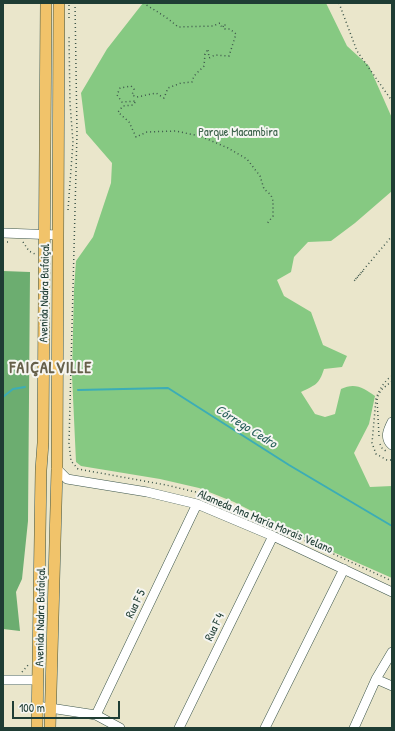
<!DOCTYPE html>
<html>
<head>
<meta charset="utf-8">
<style>
	body { margin:0 }
	#map { position:relative; width:395px; height:731px; overflow:hidden; background:#eae6cb; font-family:"Patrick Hand",sans-serif }
	canvas { display:block }
	.frame { position:absolute; inset:0; border:4px solid #1f3d34; pointer-events:none }
	.scale { position:absolute; left:12px; top:701px; width:108px; height:18px; box-sizing:border-box; border:2px solid #1f3d34; border-top:0; padding-left:5px; font-size:12px; line-height:14px; white-space:nowrap; color:#1f3d34; -webkit-text-stroke:3px #f6f6f2; paint-order:stroke }
</style>
</head>
<body>
<div id="map">
<canvas width="395" height="731"></canvas>
<div class="frame"></div>
<div class="scale">100 m</div>
</div>
<script>
const ctx = document.querySelector('canvas').getContext('2d');
ctx.lineJoin = 'round';
function fillPath(path, color) {
  ctx.fillStyle = color;
  ctx.fill(path, 'evenodd');
}
function strokePath(path, color, width, dash) {
  ctx.strokeStyle = color;
  ctx.lineWidth = width;
  ctx.lineCap = dash ? 'butt' : 'round';
  ctx.setLineDash(dash || []);
  ctx.stroke(path);
}
function label(font, color, halo, rows, align = 'center') {
  ctx.font = font + ' "Patrick Hand",sans-serif';
  ctx.lineWidth = 4;
  ctx.setLineDash([]);
  ctx.textBaseline = 'middle';
  ctx.strokeStyle = halo;
  ctx.fillStyle = color;
  for (const [text, x, y, turn = 0] of rows) {
    ctx.save();
    ctx.translate(x, y);
    ctx.rotate((+turn || 0) * Math.PI / 180);
    ctx.textAlign = isNaN(turn) ? turn : align;
    if (halo) ctx.strokeText(text, 0, 0);
    ctx.fillText(text, 0, 0);
    ctx.restore();
  }
}
const green = new Path2D(`
	M 143,3 L 326,3 L 347,46 L 369,66 L 392,118 L 392,191 L 355,223 L 331,241 L 308,242 L 294,257 L 291,272 L 277,280 L 284,296 L 311,312 L 323,345 L 347,356 L 342,367 L 324,369 C 319,385 315,385 301,392 L 315,414 L 325,417 L 335,414 L 341,389 C 355,382 364,388 375,396 L 369,424 L 354,453 L 370,487 L 392,486 L 392,578 L 324,548 L 234,502 L 199,488 L 160,479 L 81,466 L 76,462 L 72,375 L 74,289 L 76,261 L 93,237 L 111,183 L 112,163 L 86,133 L 81,93 L 107,49 Z`);
const forest = new Path2D(`
	M 3,271 L 30,272 L 28,521 L 22,579 L 16,592 L 20,631 L 3,629 Z`);
const stream = new Path2D(`
	M 78,390 L 168,388 L 289,465 L 392,526
	M 3,397 L 13,389 L 25,387`);
const path = new Path2D(`
	M 75,3 L 77,133 L 69,443 L 71,461 L 78,469 L 166,485 L 204,494 L 392,581
	M 143,3 C 156,11 167,17 178,27 L 213,26 L 220,23 L 222,28 L 225,24 L 225,29 L 230,29 L 236,34 L 229,56 L 215,55 L 209,58 L 208,49 L 205,54 L 204,66 L 194,76 L 192,82 L 181,83 L 168,88 L 164,98 L 156,93 L 137,97 L 132,95 L 134,89 L 131,86 L 120,88 L 117,95 L 122,102 L 136,101 L 133,105 L 123,106 L 118,112 L 129,122 L 136,137 L 147,132 L 176,131 L 185,133 L 200,136 L 228,148 L 247,159 L 260,176 L 264,189 L 271,195 L 273,201 L 273,216 L 266,225
	M 339,3 L 357,51 L 392,101
	M 69,18 L 69,3
	M 68,210 L 73,142 L 70,103 L 69,36
	M 3,242 L 9,242
	M 23,242 L 29,251 L 35,254
	M 363,271 L 354,281 L 392,236
	M 392,376 C 384,381 379,390 376,399 L 372,443 L 376,454 L 387,460 L 392,460
	M 379,436 L 377,398 L 381,390 L 392,381
	M 380,444 L 382,448 L 387,452
	M 22,672 L 29,664`);
const minor = new Path2D(`
	M 3,233 L 58,235
	M 392,422 C 388,430 384,438 392,445
	M 57,469 L 67,479 L 147,492 L 197,504 L 273,536 L 392,592
	M 376,679 L 392,686
	M 3,680 L 37,680
	M 37,706 L 96,715 L 120,728
	M 96,715 L 197,504
	M 179,728 L 273,536
	M 265,728 L 344,569
	M 354,728 L 376,679 L 392,652`);
const major = new Path2D(`
	M 37,728 L 41,470 L 43,443 L 46,3
	M 50,728 L 57,469 L 59,3`);
const parkNames = [
	["Parque Macambira",238,133]
];
const streetNames = [
	["Avenida Nadra Bufaiçal",45,293,-89],
	["Alameda Ana Maria Morais Velano",265,522,23],
	["Rua F 5",136,604,-64],
	["Avenida Nadra Bufaiçal",41,617,-89],
	["Rua F 4",215,627,-64]
];
const waterNames = [
	["Córrego Cedro",246,427,32]
];
const districtNames = [
	["FAIÇALVILLE",51,369]
];
fillPath(green, '#86c982');
fillPath(forest, '#6cad70');
strokePath(stream, '#3cadb6', 2);
strokePath(minor, '#3d564b', 10);
strokePath(major, '#3d564b', 12);
strokePath(path, '#3d564b', 1.5, [1, 3]);
strokePath(minor, '#fff', 9);
strokePath(major, '#f1c36a', 11);
label('12px', '#396048', '#f6f6f2', parkNames);
label('12px', '#1f3d34', '#f6f6f2', streetNames);
label('italic 13px', '#285f5b', '#f6f6f2', waterNames);
ctx.letterSpacing = '1px';
label('bold 16px', '#66604a', '#f6f6f2', districtNames);
ctx.letterSpacing = '0px';
</script>
</body>
</html>
